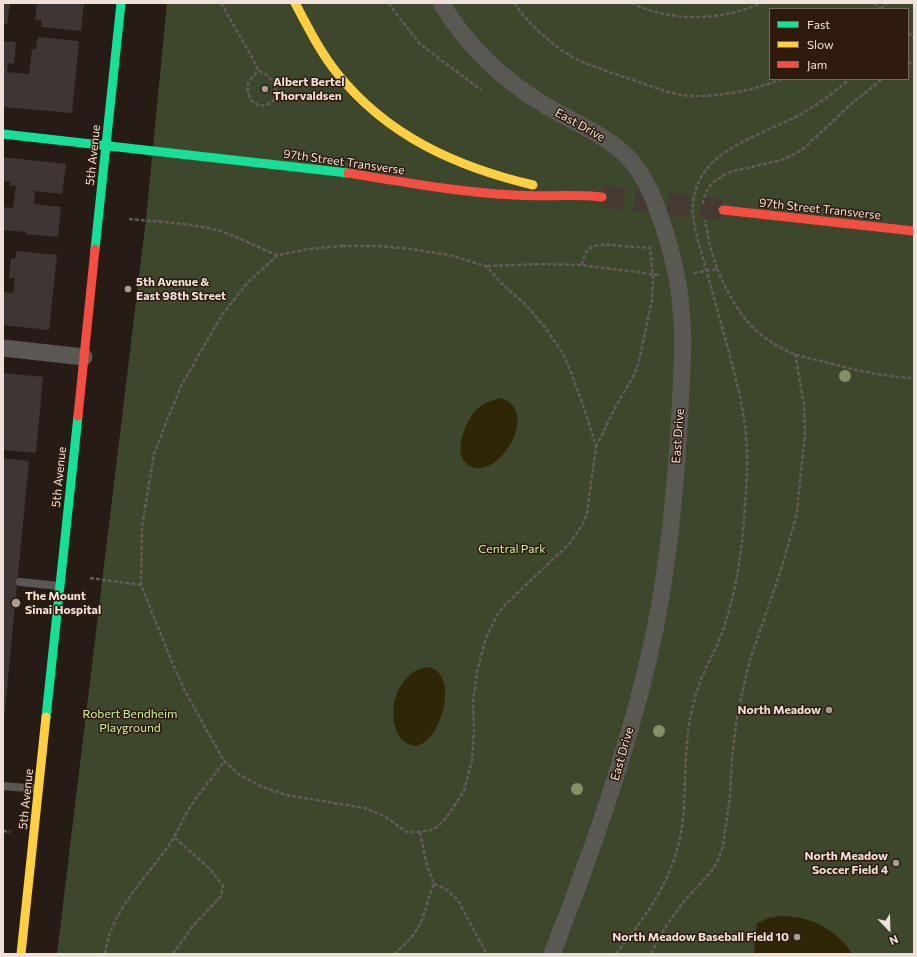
<!DOCTYPE html>
<html>
<head>
<meta charset="utf-8">
<style>
	body { margin:0 }
	#map { position:relative; width:917px; height:957px; overflow:hidden; background:#271c15; font-family:Commissioner,sans-serif }
	canvas { display:block }
	.frame { position:absolute; inset:0; border:4px solid #efe1d9; pointer-events:none }
	.legend { position:absolute; left:769px; top:8px; width:140px; height:72px; box-sizing:border-box; background:#2e1b0e; border:1px solid #7b6a5f; margin:0; padding:5px 7px; list-style:none; font-size:12px; color:#efe1d9 }
	.legend li { display:flex; align-items:center; gap:8px; height:20px }
	.legend b { width:20px; border:1px solid #7b6a5f }
	.north { position:absolute; left:869px; top:909px; width:40px; height:40px; -webkit-text-stroke:3px #2e1b0e; paint-order:stroke; rotate:157deg; font-size:11px; font-weight:700; line-height:16px; text-align:center; color:#efe1d9 }
	.north::after { content:''; display:block; margin:auto; width:14px; height:18px; background:#efe1d9; clip-path:polygon(50% 0,100% 100%,50% 72%,0 100%) }
</style>
</head>
<body>
<div id="map">
<canvas width="917" height="957"></canvas>
<div class="frame"></div>
<ul class="legend">
<li><b style="height:5px;background:#16e098"></b>Fast</li>
<li><b style="height:5px;background:#ffcf43"></b>Slow</li>
<li><b style="height:5px;background:#f24e42"></b>Jam</li>
</ul>
<div class="north">N</div>
</div>
<script>
const ctx = document.querySelector('canvas').getContext('2d');
ctx.lineJoin = 'round';
function fillPath(path, color) {
  ctx.fillStyle = color;
  ctx.fill(path, 'evenodd');
}
function strokePath(path, color, width, dash) {
  ctx.strokeStyle = color;
  ctx.lineWidth = width;
  ctx.lineCap = dash ? 'butt' : 'round';
  ctx.setLineDash(dash || []);
  ctx.stroke(path);
}
function label(font, color, halo, rows, align = 'center') {
  ctx.font = font + ' Commissioner,sans-serif';
  ctx.lineWidth = 3;
  ctx.setLineDash([]);
  ctx.textBaseline = 'middle';
  ctx.strokeStyle = halo;
  ctx.fillStyle = color;
  for (const [text, x, y, turn = 0] of rows) {
    ctx.save();
    ctx.translate(x, y);
    ctx.rotate((+turn || 0) * Math.PI / 180);
    ctx.textAlign = isNaN(turn) ? turn : align;
    if (halo) ctx.strokeText(text, 0, 0);
    ctx.fillText(text, 0, 0);
    ctx.restore();
  }
}
const green = new Path2D(`
	M 167,3 L 914,3 L 914,954 L 57,954 L 146,219 ZM 770,9 L 908,9 L 908,79 L 770,79 Z`);
const sand = new Path2D(`
	M 501,398 C 541,411 499,481 470,466 C 451,457 465,424 474,412 C 481,404 490,400 501,398 Z
	M 430,667 C 433,669 436,670 438,672 C 457,691 435,752 411,745 C 390,739 390,704 399,689 C 402,684 406,678 411,674 C 416,669 423,668 430,667 Z
	M 781,916 C 803,917 818,921 836,935 C 842,941 848,946 852,954 L 754,954 L 757,923 L 769,918 Z`);
const building = new Path2D(`
	M 3,3 L 10,3 L 7,24 L 3,24 Z
	M 37,3 L 84,3 L 81,31 L 41,27 L 41,20 L 35,20 Z
	M 38,37 L 79,41 L 72,113 L 3,107 L 3,41 L 16,42 L 14,64 L 8,63 L 7,72 L 29,74 L 32,49 L 36,49 Z
	M 3,157 L 66,164 L 62,194 L 35,191 L 34,204 L 61,207 L 58,237 L 25,234 L 26,232 L 3,230 L 3,207 L 13,208 L 16,186 L 9,185 L 10,182 L 3,181 Z
	M 16,251 L 57,255 L 49,330 L 3,325 L 3,292 L 13,293 L 15,278 L 9,278 L 11,258 L 15,259 Z
	M 3,373 L 43,377 L 36,453 L 3,450 Z
	M 3,458 L 29,461 L 4,720 L 3,720 Z`);
const secondaryTunnel = new Path2D(`
	M 602,197 L 723,210`);
const path = new Path2D(`
	M 221,3 L 253,59 L 258,71 C 265,72 271,79 274,85 C 284,104 256,114 249,96 C 248,92 247,88 248,84 C 250,79 255,75 258,71
	M 389,3 L 395,12 L 420,44 L 481,90
	M 514,3 C 531,27 557,51 585,63 C 603,70 621,76 639,82 C 656,88 674,95 692,96 C 719,97 756,90 781,79
	M 632,3 C 664,19 705,21 739,11 C 747,9 755,6 762,3
	M 874,3 L 880,9
	M 881,9 L 887,3
	M 908,33 L 914,38
	M 908,64 L 914,61
	M 703,204 C 704,187 716,179 730,172 L 782,160 L 802,150 L 849,106 L 882,79
	M 129,219 C 159,222 191,223 220,231 C 240,237 258,248 277,255
	M 342,246 L 378,246 L 411,249 L 449,255 L 486,266 L 503,285 L 525,304 L 544,326 L 562,352 L 571,372 L 586,414 L 596,447 L 587,513 L 583,524 L 570,543 L 504,606 L 496,617 L 485,641 L 477,672 L 473,702 L 474,730 L 472,760 L 464,791 L 447,817 L 437,827 L 431,830 L 420,832 L 407,832 L 384,816 L 364,808 L 286,795 L 260,786 L 240,775 L 224,761 L 186,693 L 174,667 L 141,585 L 142,526 L 154,454 L 166,423 L 182,384 L 222,315 L 248,282 L 278,255 L 309,249 Z
	M 582,265 C 585,241 602,244 621,246 C 631,247 640,247 650,248
	M 487,266 L 541,264 L 582,265 L 659,275
	M 717,269 C 726,290 740,317 758,332 C 768,341 782,349 795,354 C 803,357 812,359 821,361 C 851,369 883,377 914,378
	M 694,273 L 717,269 L 709,242 L 705,220
	M 596,447 L 616,406 L 635,373 L 639,361 L 652,300 L 653,275 L 650,247
	M 90,578 L 141,585
	M 3,831 L 10,832
	M 434,884 L 444,888 L 457,899 L 487,954
	M 105,954 C 111,907 151,875 174,837 C 180,827 184,817 190,807 C 200,791 214,777 224,761
	M 173,954 L 192,927 L 221,896 L 223,886 L 210,869 L 174,837
	M 394,954 C 406,944 418,932 423,917 C 427,906 429,895 434,884 L 427,866 L 420,832
	M 616,954 C 653,907 680,870 684,808 C 685,786 685,765 687,743 C 688,735 688,726 690,718 C 693,706 696,692 701,680 C 707,663 718,647 723,630 C 737,589 743,546 745,503 C 747,481 748,460 746,438 C 744,405 734,373 726,341 C 719,317 713,293 706,269 C 701,251 695,233 693,215 C 692,204 694,192 699,181 C 715,146 769,132 801,114 C 818,104 835,92 850,79
	M 651,954 L 666,926 L 685,900 L 712,871 L 719,858 L 723,846 L 730,796 L 732,758 L 737,717 L 749,663 L 782,567 L 797,512 L 805,432 L 804,405 L 795,354`);
const lane = new Path2D(`
	M 20,582 L 59,586
	M 3,786 L 38,789`);
const street = new Path2D(`
	M 441,3 C 466,44 502,79 543,104 C 572,122 617,139 636,167 C 649,184 656,205 663,225 C 672,253 679,281 681,309 C 685,343 681,378 680,412 C 675,494 668,577 649,657 C 625,759 590,857 552,954
	M 3,348 L 84,357`);
const fast = new Path2D(`
	M 3,134 L 348,173
	M 95,249 L 121,3
	M 46,717 L 78,416`);
const slow = new Path2D(`
	M 295,3 C 308,27 320,52 337,73 C 387,136 457,167 533,185
	M 21,954 L 46,717`);
const jam = new Path2D(`
	M 348,173 C 403,182 458,192 514,195 C 543,197 573,194 602,197
	M 723,210 L 914,231
	M 78,416 L 95,249`);
const trees = [
	[845,376],
	[659,731],
	[577,789]
];
const markers = [
	[265,89,4,"#a99c94"],
	[128,289,4,"#a99c94"],
	[16,603,5,"#a99c94"],
	[829,710,4,"#a99c94"],
	[896,863,4,"#a99c94"],
	[797,937,4,"#a99c94"]
];
const poiNames = [
	["Albert Bertel",273,82],
	["Thorvaldsen",273,96],
	["5th Avenue &",136,282],
	["East 98th Street",136,296],
	["The Mount",25,596],
	["Sinai Hospital",25,610],
	["North Meadow",821,710,"right"],
	["North Meadow",888,856,"right"],
	["Soccer Field 4",888,870,"right"],
	["North Meadow Baseball Field 10",789,937,"right"]
];
const streetNames = [
	["East Drive",580,125,29],
	["5th Avenue",93,155,-84],
	["97th Street Transverse",344,162,8],
	["97th Street Transverse",820,209,6],
	["East Drive",678,436,-86],
	["5th Avenue",59,477,-84],
	["East Drive",622,754,-74],
	["5th Avenue",26,799,-84]
];
const parkNames = [
	["Central Park",512,549],
	["Robert Bendheim",130,714],
	["Playground",130,728]
];
fillPath(green, '#3d472c');
fillPath(sand, '#2e2607');
fillPath(building, '#3f3532');
strokePath(secondaryTunnel, '#453a32', 22, [22, 11]);
strokePath(path, '#605d56', 2.5, [4, 2]);
strokePath(lane, '#5a5852', 8);
strokePath(street, '#5a5852', 17);
strokePath(fast, '#16e098', 9);
strokePath(slow, '#ffcf43', 9);
strokePath(jam, '#f24e42', 9);
ctx.fillStyle = '#849166';
for (const [x, y] of trees) {
  ctx.beginPath();
  ctx.arc(x, y, 6, 0, 2 * Math.PI);
  ctx.fill();
}
for (const [x, y, r, color] of markers) {
  const dot = new Path2D();
  dot.arc(x, y, r, 0, 2 * Math.PI);
  ctx.fillStyle = color;
  ctx.fill(dot);
  strokePath(dot, '#2e1b0e', 1.5);
}
label('bold 12px', '#efe1d9', '#2e1b0e', poiNames, 'left');
label('12px', '#efe1d9', '#2e1b0e', streetNames);
label('12px', '#d0f0a9', '#2e1b0e', parkNames);
</script>
</body>
</html>
